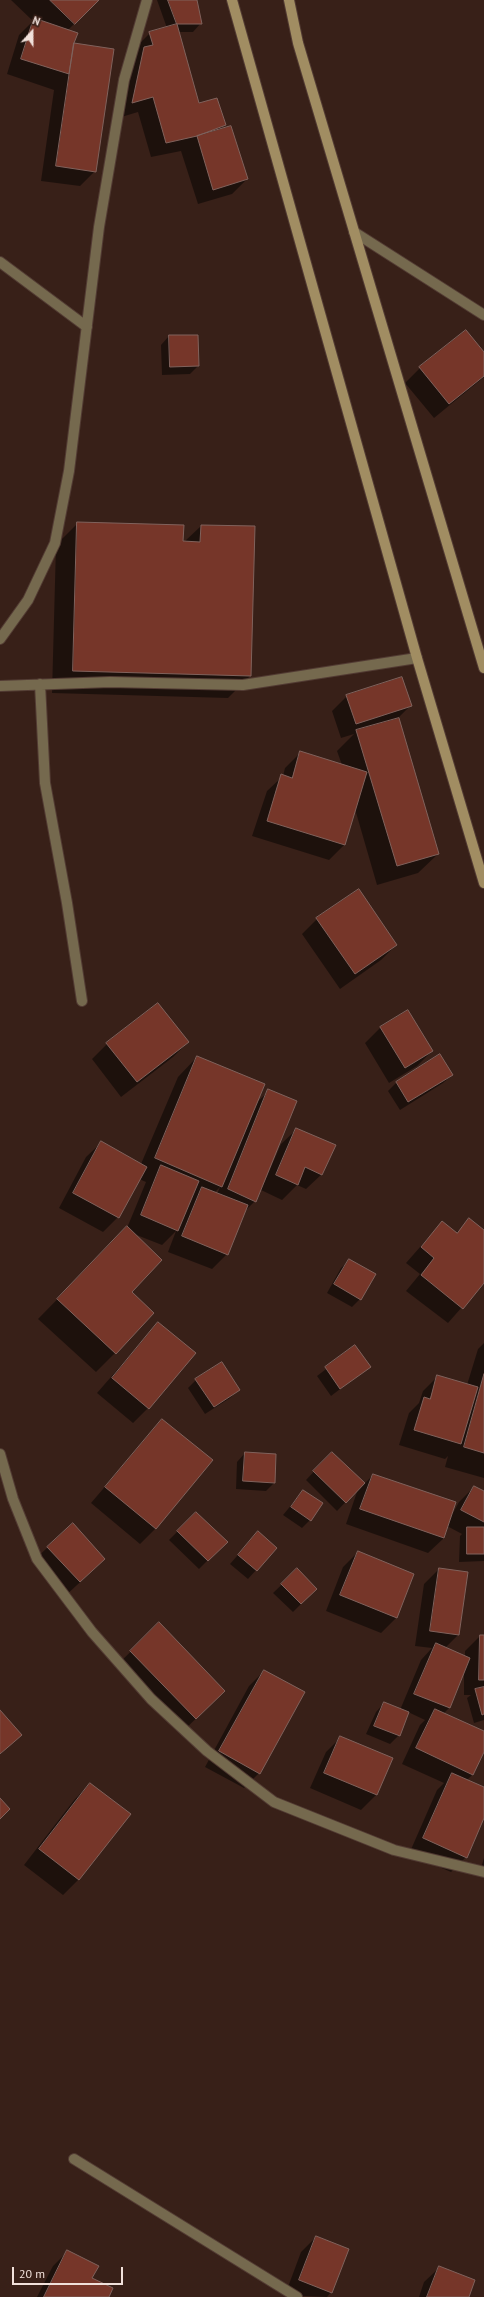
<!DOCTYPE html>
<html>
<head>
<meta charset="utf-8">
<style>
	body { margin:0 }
	#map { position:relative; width:484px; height:2297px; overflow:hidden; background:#382018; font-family:"PT Sans",sans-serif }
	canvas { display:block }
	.north { position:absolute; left:12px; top:12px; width:40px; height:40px; -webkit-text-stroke:3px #382018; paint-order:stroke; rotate:21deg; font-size:11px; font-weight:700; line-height:16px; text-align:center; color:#f1e1db }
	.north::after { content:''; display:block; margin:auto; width:14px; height:18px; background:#f1e1db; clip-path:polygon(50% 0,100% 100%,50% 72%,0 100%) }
	.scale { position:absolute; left:12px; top:2267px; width:111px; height:18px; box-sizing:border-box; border:2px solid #f1e1db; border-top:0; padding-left:5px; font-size:12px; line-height:14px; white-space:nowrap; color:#f1e1db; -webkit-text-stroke:3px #382018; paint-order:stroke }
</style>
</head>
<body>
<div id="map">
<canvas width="484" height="2297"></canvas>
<div class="north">N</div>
<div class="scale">20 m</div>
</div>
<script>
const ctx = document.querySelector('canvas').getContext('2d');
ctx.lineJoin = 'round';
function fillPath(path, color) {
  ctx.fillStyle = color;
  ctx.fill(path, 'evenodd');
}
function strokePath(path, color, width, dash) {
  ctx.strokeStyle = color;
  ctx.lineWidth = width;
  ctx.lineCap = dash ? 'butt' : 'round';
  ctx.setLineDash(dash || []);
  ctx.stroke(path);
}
const shadow = new Path2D(`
	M 11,0 L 98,0 L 68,30 L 72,44 L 112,50 L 95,171 L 80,186 L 41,181 L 54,90 L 7,74 L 19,35 L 33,21 Z
	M 157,0 L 196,0 L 201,23 L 193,32 L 178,32 L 199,105 L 224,125 L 219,130 L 247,179 L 232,194 L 198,204 L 181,151 L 151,157 L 138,112 L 118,118 L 129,64 L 137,56 L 135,48 L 150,33 L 167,28 Z
	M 169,336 L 197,336 L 198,366 L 190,374 L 162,375 L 161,345 Z
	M 484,354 L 484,377 L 434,418 L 405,383 L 420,368 Z
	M 78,523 L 184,542 L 201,526 L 250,676 L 228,698 L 52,693 L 56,545 Z
	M 347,696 L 411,705 L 398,718 L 438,854 L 418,873 L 377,885 L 355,809 L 344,845 L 329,860 L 252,836 L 267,791 L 283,776 L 285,768 L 300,753 L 342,765 L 337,751 L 354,734 L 341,738 L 332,711 Z
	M 317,919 L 396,945 L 381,960 L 340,989 L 302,934 Z
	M 408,1011 L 432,1051 L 417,1066 L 389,1083 L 365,1043 L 380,1028 Z
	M 188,1042 L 173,1057 L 121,1097 L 92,1059 L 107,1044 Z
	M 440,1056 L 452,1075 L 443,1083 L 400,1110 L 388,1091 L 396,1083 Z
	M 197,1057 L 256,1103 L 269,1091 L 255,1201 L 244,1212 L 227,1254 L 212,1269 L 168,1252 L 176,1231 L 162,1245 L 134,1234 L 131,1292 L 115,1353 L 96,1372 L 38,1319 L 127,1228 L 146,1182 L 139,1179 L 118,1217 L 103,1232 L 59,1208 L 86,1157 L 102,1142 L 141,1164 L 178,1077 ZM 220,1187 L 217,1194 L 214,1193 Z
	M 297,1129 L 322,1174 L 306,1189 L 297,1185 L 282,1200 L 261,1190 L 281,1144 Z
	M 469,1220 L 484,1231 L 484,1282 L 448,1323 L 406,1291 L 420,1274 L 406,1263 L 442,1222 L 456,1233 Z
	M 350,1260 L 360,1299 L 352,1307 L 327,1293 L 341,1268 Z
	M 158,1323 L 148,1408 L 133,1423 L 97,1393 Z
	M 484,1343 L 484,1478 L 445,1467 L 448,1456 L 445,1459 L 399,1445 L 409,1413 L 419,1403 L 423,1391 L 438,1376 L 467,1385 L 478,1349 Z
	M 355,1347 L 369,1367 L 331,1396 L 317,1376 Z
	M 196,1380 L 238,1390 L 230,1398 L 205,1414 L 188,1388 Z
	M 162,1420 L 211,1461 L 155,1529 L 140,1544 L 91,1503 Z
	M 245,1453 L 274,1483 L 266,1491 L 236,1489 L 237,1462 Z
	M 324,1461 L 364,1484 L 373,1475 L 453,1513 L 459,1502 L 474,1487 L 484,1492 L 484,1561 L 459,1562 L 460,1536 L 462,1534 L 447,1526 L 444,1538 L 428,1553 L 346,1524 L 358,1489 L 337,1511 L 306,1480 Z
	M 303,1491 L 310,1520 L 302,1528 L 283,1515 Z
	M 188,1521 L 226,1542 L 199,1569 L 169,1540 Z
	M 258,1532 L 276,1548 L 248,1579 L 230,1564 Z
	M 48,1547 L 89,1574 L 64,1597 L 32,1562 Z
	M 358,1552 L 413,1574 L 396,1618 L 381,1633 L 326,1611 L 343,1567 Z
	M 439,1569 L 458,1635 L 445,1648 L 465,1657 L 465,1651 L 480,1636 L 484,1636 L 484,1720 L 474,1723 L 467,1698 L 471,1695 L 464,1695 L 464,1670 L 449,1708 L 443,1714 L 484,1733 L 484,1750 L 472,1775 L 466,1781 L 484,1788 L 484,1816 L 466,1857 L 451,1872 L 409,1854 L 437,1790 L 444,1783 L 402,1764 L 420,1725 L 425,1720 L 408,1712 L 399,1735 L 390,1744 L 366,1734 L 376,1712 L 384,1703 L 400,1710 L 421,1660 L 432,1648 L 415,1646 L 424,1584 Z
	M 297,1570 L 316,1589 L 293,1612 L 273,1593 Z
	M 159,1624 L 209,1706 L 180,1734 L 115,1667 Z
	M 264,1671 L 259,1773 L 244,1788 L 205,1767 L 249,1686 Z
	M 0,1712 L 20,1735 L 0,1755 Z
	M 341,1737 L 377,1794 L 361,1810 L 310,1788 L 326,1752 Z
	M 90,1784 L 129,1814 L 78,1880 L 63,1895 L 24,1865 L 75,1799 Z
	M 484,1858 L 484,1869 L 481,1868 Z
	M 316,2237 L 331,2292 L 327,2297 L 285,2295 L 301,2252 Z
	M 68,2251 L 91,2278 L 108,2297 L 37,2297 L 53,2266 Z
	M 440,2267 L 468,2297 L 419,2297 L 424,2282 Z`);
const building = new Path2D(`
	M 50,0 L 99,0 L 75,24 Z
	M 168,0 L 197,0 L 202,24 L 177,24 Z
	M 34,18 L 78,33 L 74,43 L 69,74 L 21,59 Z
	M 177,24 L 199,103 L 217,98 L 226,125 L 197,136 L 166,143 L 153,97 L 132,103 L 144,47 L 153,45 L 149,32 Z
	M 74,43 L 114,49 L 96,172 L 56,166 Z
	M 231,126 L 248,179 L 213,190 L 197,136 Z
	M 466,330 L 484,352 L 484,376 L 449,404 L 419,367 Z
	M 169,335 L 198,335 L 199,366 L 170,367 Z
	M 77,522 L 184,525 L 183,541 L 200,542 L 201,525 L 255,526 L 251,676 L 73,671 Z
	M 402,677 L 412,706 L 356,724 L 346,695 Z
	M 399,718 L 439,854 L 397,866 L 356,730 Z
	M 300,751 L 367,772 L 345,845 L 267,821 L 281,774 L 292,778 Z
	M 359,889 L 397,945 L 355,974 L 316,918 Z
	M 158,1003 L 189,1042 L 137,1082 L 106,1043 Z
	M 408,1010 L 433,1051 L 405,1068 L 380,1027 Z
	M 440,1054 L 453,1075 L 408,1102 L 396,1082 Z
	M 197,1056 L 265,1084 L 222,1187 L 155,1158 Z
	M 268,1089 L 297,1101 L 256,1202 L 228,1189 Z
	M 296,1128 L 336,1145 L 322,1175 L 305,1167 L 298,1185 L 276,1175 Z
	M 101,1141 L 147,1167 L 119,1218 L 73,1193 Z
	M 161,1165 L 199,1181 L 178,1231 L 141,1215 Z
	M 202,1187 L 248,1205 L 228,1255 L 182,1236 Z
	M 469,1218 L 484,1230 L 484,1283 L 463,1309 L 421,1275 L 434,1258 L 421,1247 L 442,1221 L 457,1233 Z
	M 127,1226 L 162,1260 L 132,1292 L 154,1313 L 116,1354 L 57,1299 Z
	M 349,1259 L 376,1274 L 361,1300 L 334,1284 Z
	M 158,1322 L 196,1353 L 149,1409 L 112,1378 Z
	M 355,1345 L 371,1367 L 340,1389 L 325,1367 Z
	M 222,1362 L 240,1390 L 214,1407 L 195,1379 Z
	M 484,1374 L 484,1453 L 464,1447 Z
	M 437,1375 L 478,1387 L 461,1444 L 414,1430 L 424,1397 L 430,1399 Z
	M 162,1419 L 213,1460 L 156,1529 L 105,1487 Z
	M 245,1452 L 276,1454 L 275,1483 L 243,1481 Z
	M 332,1452 L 365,1483 L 346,1503 L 313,1471 Z
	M 373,1474 L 456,1502 L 444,1538 L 360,1509 Z
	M 474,1486 L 484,1491 L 484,1522 L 461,1510 Z
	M 303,1490 L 323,1503 L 311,1521 L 291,1507 Z
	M 196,1512 L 228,1542 L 208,1561 L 177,1531 Z
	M 73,1523 L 105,1559 L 80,1582 L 47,1547 Z
	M 467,1527 L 484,1527 L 484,1554 L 467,1554 Z
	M 258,1531 L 277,1548 L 257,1571 L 238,1555 Z
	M 358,1551 L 414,1574 L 397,1618 L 340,1595 Z
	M 297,1568 L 317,1589 L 301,1604 L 281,1584 Z
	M 439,1568 L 468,1572 L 459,1635 L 430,1631 Z
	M 159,1622 L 225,1691 L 196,1719 L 130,1651 Z
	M 480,1635 L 484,1635 L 484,1680 L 479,1680 Z
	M 436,1643 L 470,1658 L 450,1708 L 414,1694 Z
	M 264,1670 L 305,1692 L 260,1774 L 219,1751 Z
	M 484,1687 L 484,1714 L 482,1715 L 475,1689 Z
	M 384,1702 L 409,1712 L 400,1736 L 374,1726 Z
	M 435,1709 L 484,1731 L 484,1752 L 473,1775 L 416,1748 Z
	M 0,1710 L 22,1735 L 0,1754 Z
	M 340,1736 L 393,1758 L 377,1795 L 324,1773 Z
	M 452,1773 L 484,1787 L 484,1818 L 467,1858 L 423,1838 Z
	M 90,1783 L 131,1814 L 79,1880 L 39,1849 Z
	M 0,1798 L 10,1809 L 0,1819 Z
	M 316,2236 L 349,2249 L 332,2293 L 299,2280 Z
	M 67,2250 L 99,2266 L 92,2278 L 113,2288 L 109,2297 L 44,2297 Z
	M 439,2266 L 475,2280 L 469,2297 L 427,2297 Z`);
const street = new Path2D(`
	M 354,232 L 484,315
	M 0,262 L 87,327
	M 0,639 L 28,600 L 55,543 L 69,471 L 99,227 L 124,80 L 147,0
	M 40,684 L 45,783 L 67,903 L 82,1001
	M 0,686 L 110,682 L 243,685 L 417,658
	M 0,1454 L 13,1499 L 37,1559 L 92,1632 L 151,1699 L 207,1751 L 274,1802 L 394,1850 L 484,1872
	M 74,2159 L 297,2297`);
const secondary = new Path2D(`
	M 232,0 L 417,658 L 484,883
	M 289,0 L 298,43 L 484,668`);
fillPath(shadow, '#0007');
fillPath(building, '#763629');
strokePath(building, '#80625c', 1);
strokePath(street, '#523b33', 12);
strokePath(secondary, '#523b33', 12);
strokePath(street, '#75694e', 10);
strokePath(secondary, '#a18d62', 10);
</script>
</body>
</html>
